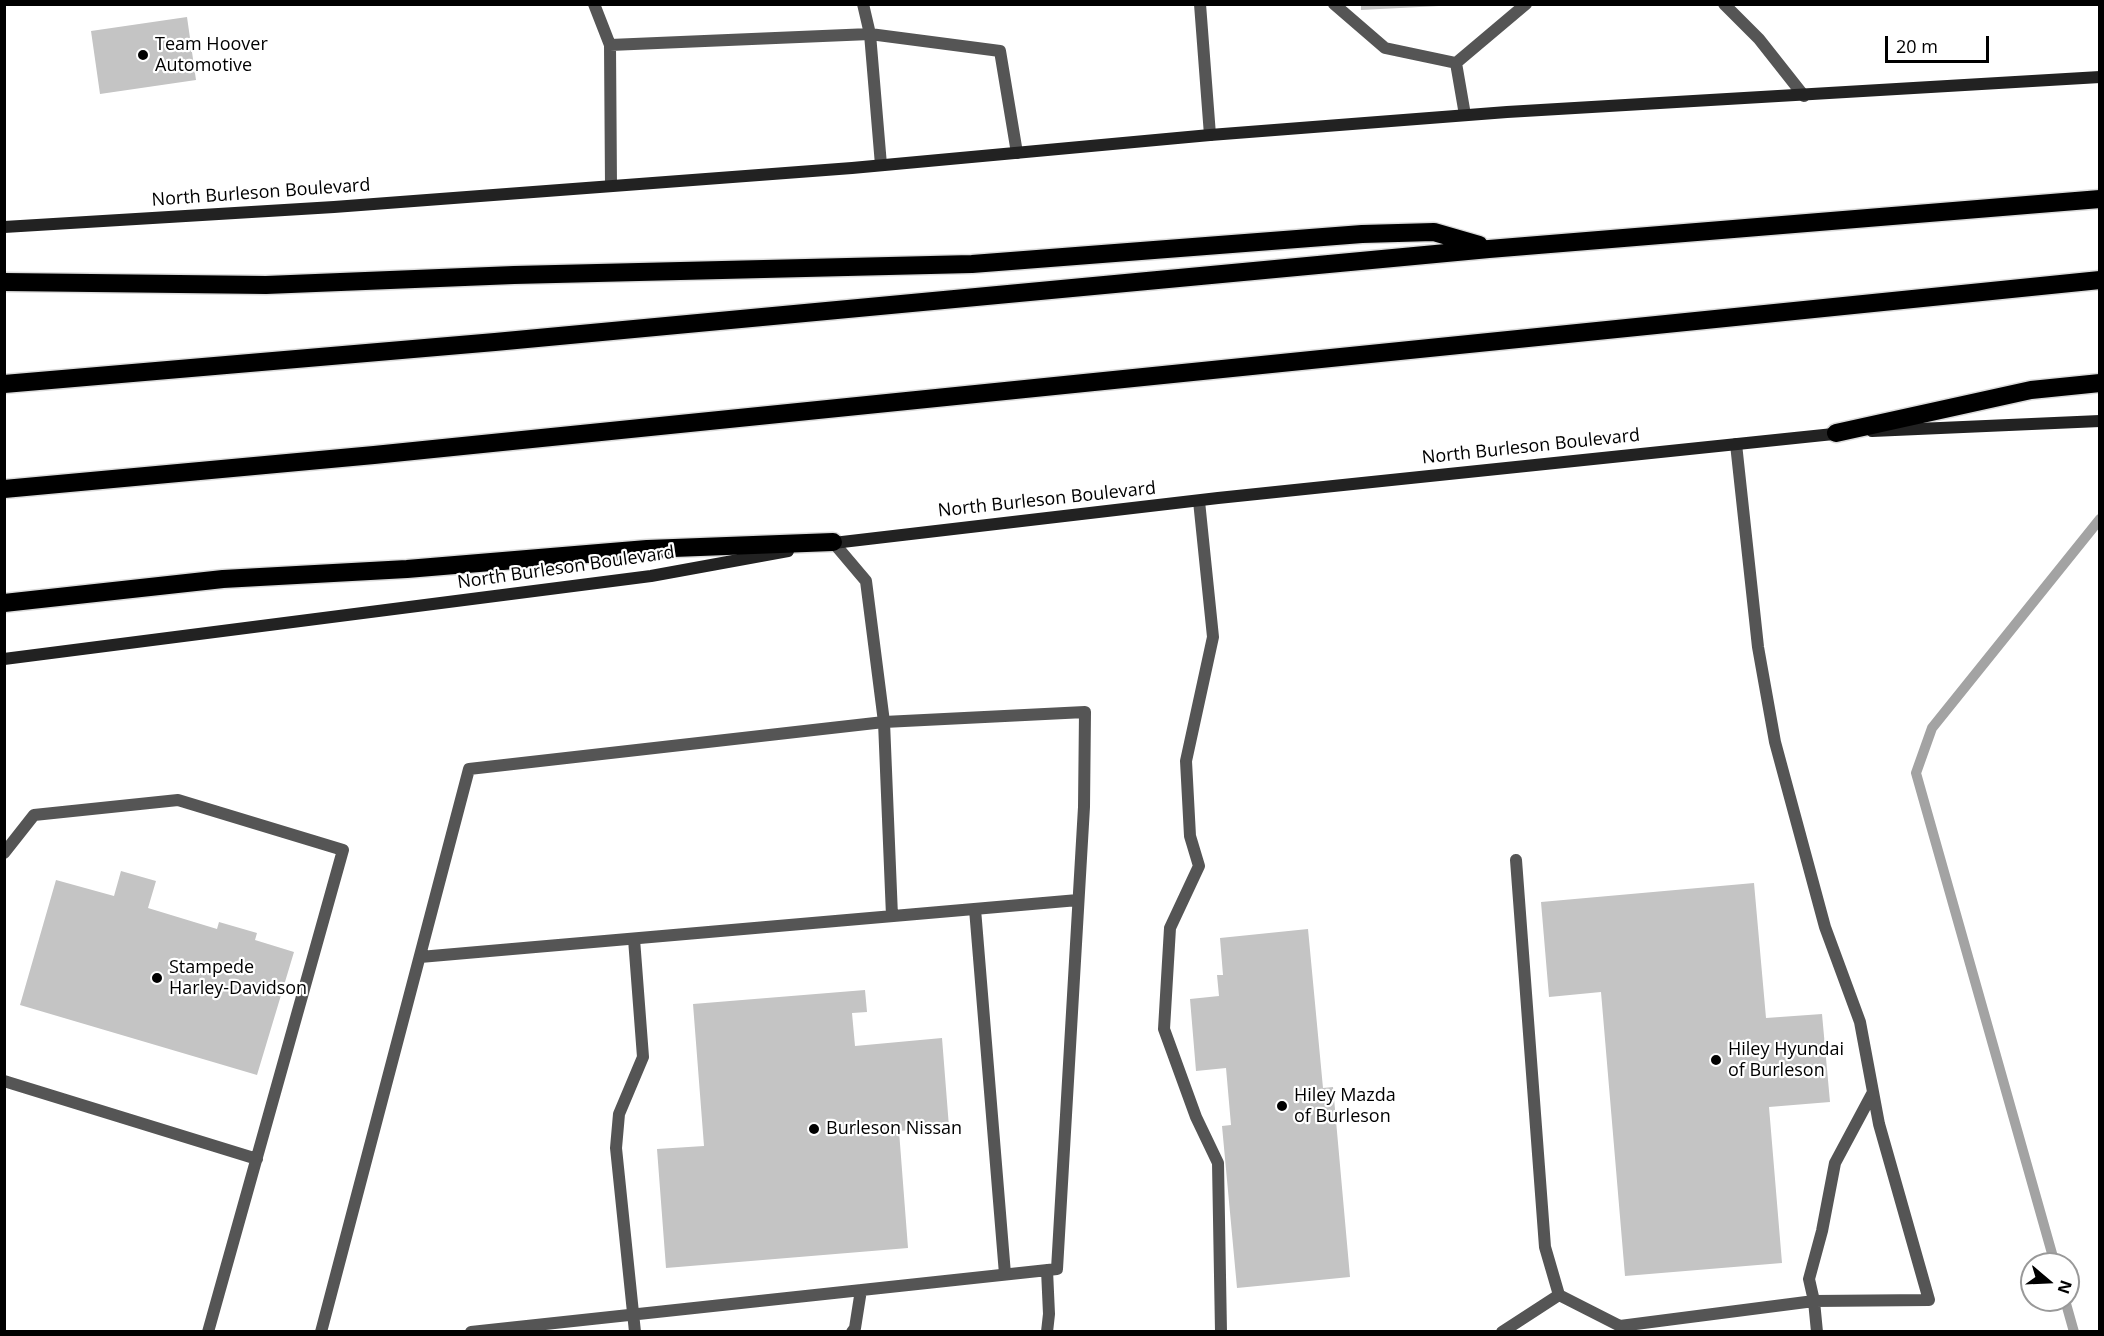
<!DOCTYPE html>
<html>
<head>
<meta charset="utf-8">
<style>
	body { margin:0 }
	#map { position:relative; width:2104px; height:1336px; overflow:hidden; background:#fff; font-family:"Open Sans",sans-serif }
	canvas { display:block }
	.frame { position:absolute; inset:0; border:6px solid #000; pointer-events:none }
	.north { position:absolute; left:2020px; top:1252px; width:60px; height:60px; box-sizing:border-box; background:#fff; border:2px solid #999; border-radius:50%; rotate:109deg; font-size:16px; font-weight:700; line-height:24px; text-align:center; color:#000 }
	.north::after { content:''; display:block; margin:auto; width:21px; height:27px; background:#000; clip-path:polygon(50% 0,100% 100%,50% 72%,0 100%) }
	.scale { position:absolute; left:1885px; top:36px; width:104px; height:27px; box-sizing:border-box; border:3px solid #000; border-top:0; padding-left:8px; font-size:18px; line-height:21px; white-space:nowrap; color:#000; -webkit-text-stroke:4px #fff; paint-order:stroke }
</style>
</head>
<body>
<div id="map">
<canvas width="2104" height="1336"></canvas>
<div class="frame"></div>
<div class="north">N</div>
<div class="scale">20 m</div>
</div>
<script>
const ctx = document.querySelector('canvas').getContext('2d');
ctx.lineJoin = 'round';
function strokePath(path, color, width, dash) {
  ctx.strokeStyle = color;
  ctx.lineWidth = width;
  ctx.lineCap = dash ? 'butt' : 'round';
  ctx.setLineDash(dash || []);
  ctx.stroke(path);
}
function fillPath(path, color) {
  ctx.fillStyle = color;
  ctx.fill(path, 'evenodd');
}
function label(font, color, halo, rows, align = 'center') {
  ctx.font = font + ' "Open Sans",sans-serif';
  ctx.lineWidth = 4.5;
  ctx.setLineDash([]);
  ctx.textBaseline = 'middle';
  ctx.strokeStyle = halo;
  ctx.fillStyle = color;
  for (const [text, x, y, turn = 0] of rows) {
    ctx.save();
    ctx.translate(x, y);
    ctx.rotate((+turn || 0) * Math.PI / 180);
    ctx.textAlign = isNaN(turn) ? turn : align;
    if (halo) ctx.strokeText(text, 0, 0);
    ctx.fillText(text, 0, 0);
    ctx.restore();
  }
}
const stream = new Path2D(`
	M 2055,1264 L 1916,773 L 1932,728 L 2100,519
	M 2065,1300 L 2074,1332`);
const building = new Path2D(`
	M 1361,4 L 1439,4 L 1439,6 L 1361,10 Z
	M 187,17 L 196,80 L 100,94 L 91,31 Z
	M 121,871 L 156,881 L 148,908 L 217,929 L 219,922 L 257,933 L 255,940 L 294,952 L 257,1075 L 20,1005 L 56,880 L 114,896 Z
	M 1754,883 L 1766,1018 L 1822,1014 L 1830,1102 L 1769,1107 L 1782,1263 L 1625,1276 L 1601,992 L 1549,997 L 1541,902 Z
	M 1308,929 L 1323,1088 L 1333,1087 L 1350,1277 L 1237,1288 L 1222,1126 L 1231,1125 L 1226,1068 L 1196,1071 L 1190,999 L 1219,996 L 1217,975 L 1223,975 L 1220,938 Z
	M 865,990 L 867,1012 L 852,1013 L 855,1046 L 942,1038 L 949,1127 L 899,1131 L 908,1248 L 666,1268 L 657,1149 L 704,1146 L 693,1004 Z`);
const lane = new Path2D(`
	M 594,4 L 610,45 L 870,34 L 1000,51 L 1017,153
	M 863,4 L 870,34 L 881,165
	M 1200,4 L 1210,135
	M 1334,4 L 1385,48 L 1456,63
	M 610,45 L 611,186
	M 1456,63 L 1526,4
	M 1456,63 L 1465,115
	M 1199,501 L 1213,637 L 1186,761 L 1190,836 L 1199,866 L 1170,928 L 1164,1029 L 1196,1117 L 1218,1163 L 1221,1332
	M 833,542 L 866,581 L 884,722 L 892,916
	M 4,853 L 34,815 L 178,800 L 343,850 L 208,1332
	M 1516,860 L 1545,1247 L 1559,1295 L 1620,1326 L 1814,1301 L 1929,1300 L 1879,1124 L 1860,1022 L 1825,927 L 1775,742 L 1758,647 L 1736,444
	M 975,909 L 1005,1274
	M 634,939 L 643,1057 L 619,1114 L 616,1148 L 635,1332
	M 420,957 L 1078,900
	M 4,1081 L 257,1159
	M 321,1332 L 469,769 L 884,722 L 1085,712 L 1084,807 L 1057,1269 L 471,1332
	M 852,1332 L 855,1328 L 861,1290
	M 1047,1332 L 1049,1314 L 1047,1270
	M 1502,1332 L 1559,1295
	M 1817,1332 L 1814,1301 L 1809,1279 L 1822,1231 L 1835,1163 L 1873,1092`);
const street = new Path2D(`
	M 1724,4 L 1759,39 L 1804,96`);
const secondary = new Path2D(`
	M 4,227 L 334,207 L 852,168 L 1210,135 L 1507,112 L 2100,77
	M 1872,431 L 2100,421
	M 825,544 L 1218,498 L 1843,433
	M 4,659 L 651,576 L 788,551`);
const highway = new Path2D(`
	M 4,282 L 266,285 L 514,275 L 972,264 L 1362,234 L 1434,232 L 1479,245
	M 4,384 L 495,342 L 1489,249 L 2100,199
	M 1836,433 L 2031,390 L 2100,383
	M 4,489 L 374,455 L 2100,280
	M 4,603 L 223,579 L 407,569 L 647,549 L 833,542`);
const markers = [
	[143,55,6,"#000"],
	[157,978,6,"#000"],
	[1716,1060,6,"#000"],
	[1282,1106,6,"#000"],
	[814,1129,6,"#000"]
];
const poiNames = [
	["Team Hoover",155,45],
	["Automotive",155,66],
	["Stampede",169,968],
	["Harley-Davidson",169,989],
	["Hiley Hyundai",1728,1050],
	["of Burleson",1728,1071],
	["Hiley Mazda",1294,1096],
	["of Burleson",1294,1117],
	["Burleson Nissan",826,1129]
];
const streetNames = [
	["North Burleson Boulevard",261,193,-4],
	["North Burleson Boulevard",1531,447,-6],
	["North Burleson Boulevard",1047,500,-6],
	["North Burleson Boulevard",566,568,-8]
];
strokePath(stream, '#a3a3a3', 10);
fillPath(building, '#c4c4c4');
strokePath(highway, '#dbdbdb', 21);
strokePath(lane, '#555', 12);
strokePath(street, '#555', 12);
strokePath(secondary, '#222', 12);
strokePath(highway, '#000', 18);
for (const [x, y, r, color] of markers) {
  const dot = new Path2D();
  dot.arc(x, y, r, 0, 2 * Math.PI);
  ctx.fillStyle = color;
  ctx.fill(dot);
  strokePath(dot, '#fff', 2);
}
label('18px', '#000', '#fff', poiNames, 'left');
label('18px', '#000', '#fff', streetNames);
</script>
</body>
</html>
